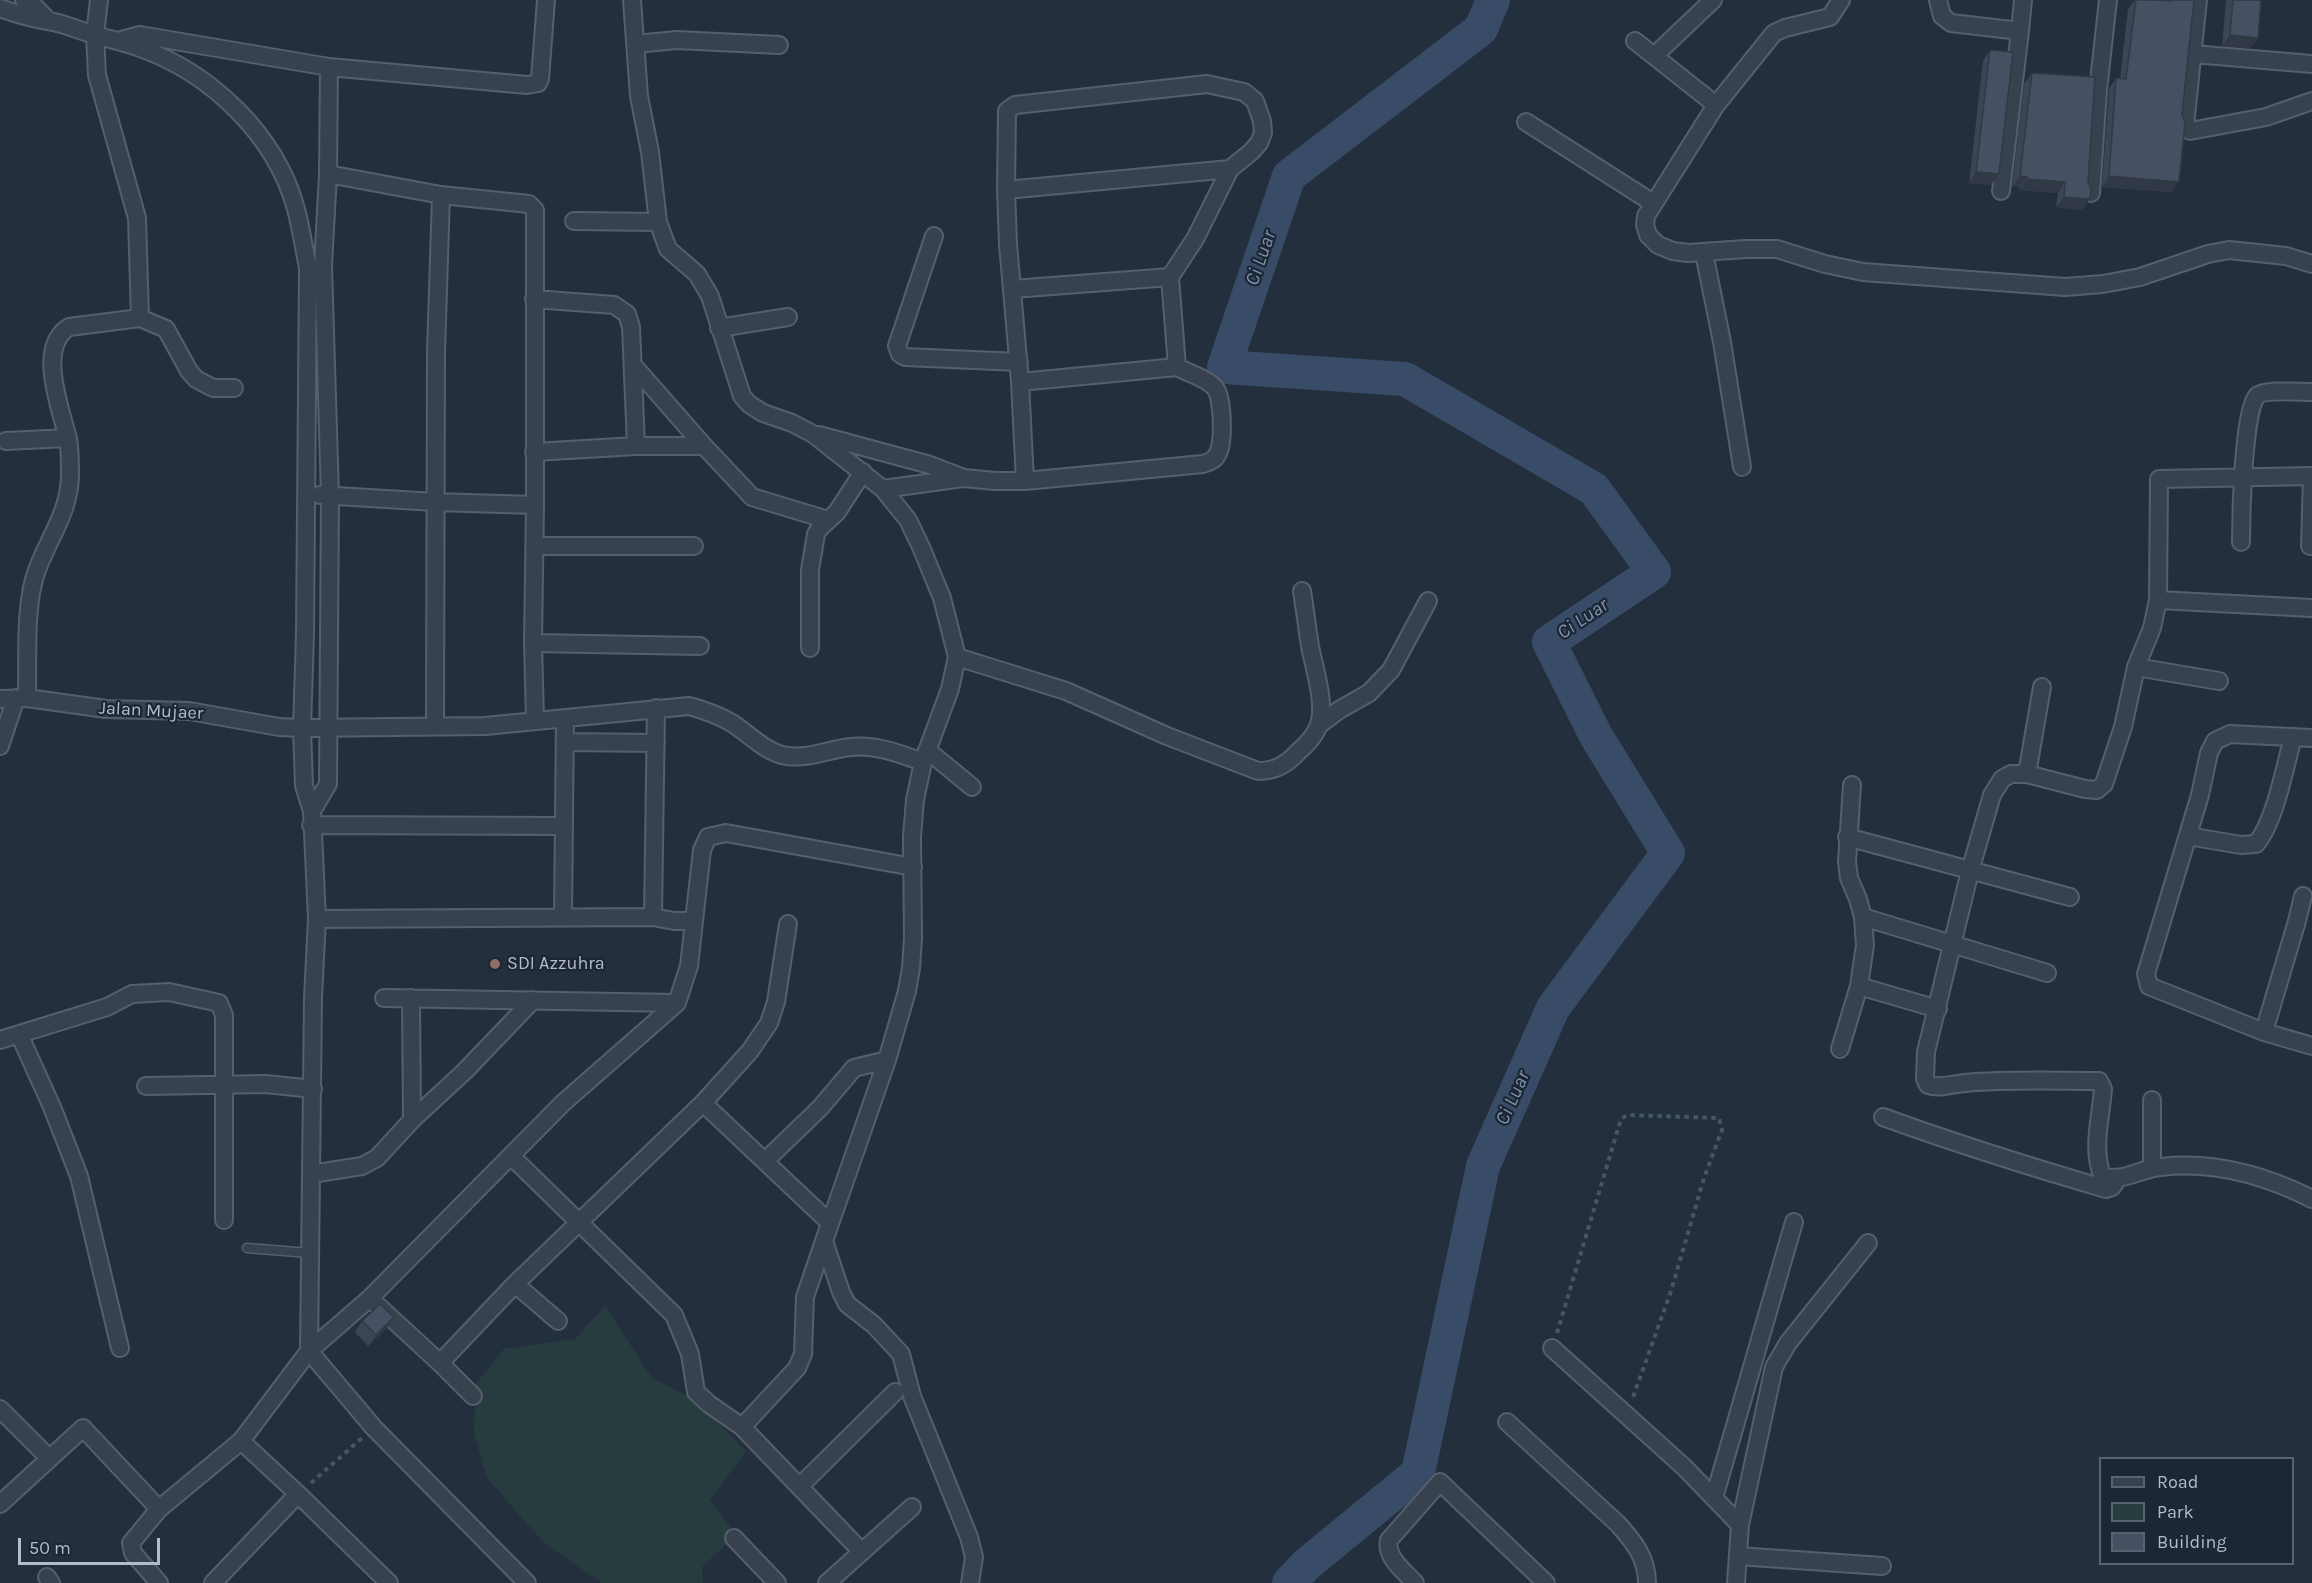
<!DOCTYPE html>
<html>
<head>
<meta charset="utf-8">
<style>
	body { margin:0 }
	#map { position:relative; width:2312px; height:1583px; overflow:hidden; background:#242f3e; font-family:Karla,sans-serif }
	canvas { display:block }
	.legend { position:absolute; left:2099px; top:1457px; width:195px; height:108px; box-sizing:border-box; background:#1d2633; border:2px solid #59626f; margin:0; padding:8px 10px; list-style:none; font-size:18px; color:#b4bcc9 }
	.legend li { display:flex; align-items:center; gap:12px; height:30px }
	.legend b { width:30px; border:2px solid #59626f }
	.scale { position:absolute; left:18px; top:1538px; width:142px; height:27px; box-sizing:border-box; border:3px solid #b4bcc9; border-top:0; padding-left:8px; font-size:18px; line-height:21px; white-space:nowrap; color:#b4bcc9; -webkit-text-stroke:4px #1d2633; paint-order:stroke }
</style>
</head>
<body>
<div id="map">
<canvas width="2312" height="1583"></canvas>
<ul class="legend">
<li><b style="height:8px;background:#38414e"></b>Road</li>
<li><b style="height:16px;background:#263c3f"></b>Park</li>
<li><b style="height:16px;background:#455162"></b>Building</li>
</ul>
<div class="scale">50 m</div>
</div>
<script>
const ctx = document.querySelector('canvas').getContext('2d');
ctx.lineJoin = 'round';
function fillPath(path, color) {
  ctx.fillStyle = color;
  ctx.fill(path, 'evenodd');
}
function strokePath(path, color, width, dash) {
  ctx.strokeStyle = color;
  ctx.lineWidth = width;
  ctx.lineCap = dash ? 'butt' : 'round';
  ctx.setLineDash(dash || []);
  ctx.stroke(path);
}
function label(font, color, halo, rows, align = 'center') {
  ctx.font = font + ' Karla,sans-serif';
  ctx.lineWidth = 4.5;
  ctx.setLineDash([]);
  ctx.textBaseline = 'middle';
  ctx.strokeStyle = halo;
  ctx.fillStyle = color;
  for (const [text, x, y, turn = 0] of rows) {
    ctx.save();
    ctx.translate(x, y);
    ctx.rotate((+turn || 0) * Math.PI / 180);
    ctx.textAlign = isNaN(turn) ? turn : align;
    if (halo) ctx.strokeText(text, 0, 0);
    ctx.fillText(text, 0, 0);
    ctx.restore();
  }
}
const green = new Path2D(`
	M 605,1306 L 652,1378 L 695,1400 L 746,1451 L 710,1500 L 736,1535 L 702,1567 L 703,1583 L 602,1583 L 544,1543 L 487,1478 L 474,1433 L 476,1383 L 504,1349 L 575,1339 Z`);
const river = new Path2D(`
	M 1289,1583 L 1306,1565 L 1418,1473 L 1483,1166 L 1553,1008 L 1668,853 L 1596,736 L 1549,642 L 1654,572 L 1594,489 L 1405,379 L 1224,367 L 1289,176 L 1481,29 L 1493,0`);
const path = new Path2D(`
	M 1557,1333 L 1621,1119 L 1627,1115 L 1719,1118 L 1722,1130 L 1704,1178 L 1671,1291 L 1632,1400
	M 311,1483 L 362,1438`);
const service = new Path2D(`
	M 247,1248 L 309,1253`);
const minor = new Path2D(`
	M 24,0 L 33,5 L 49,21
	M 99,0 L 95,35 L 97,75 L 137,218 L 140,318
	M 632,0 L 639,96 L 650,152 L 658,222 L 668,249 L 697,274 L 710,296 L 742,396 L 749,404 L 763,413 L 792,423 L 813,434 L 883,489 L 908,520 L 921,547 L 942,598 L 957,657 L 950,689 L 923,762 L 915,800 L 912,837 L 913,938 L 911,968 L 907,991 L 887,1060 L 824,1241 L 841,1292 L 847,1304 L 874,1325 L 901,1354 L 912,1396 L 969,1537 L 974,1557 L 970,1583
	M 1841,0 L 1830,17 L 1785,28 L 1774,33 L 1716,105 L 1646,216 L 1645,225 L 1648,235 L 1658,245 L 1673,251 L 1688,253 L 1746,249 L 1777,249 L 1825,264 L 1863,272 L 2065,287 L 2103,284 L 2140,277 L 2208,254 L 2229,250 L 2286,256 L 2312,264
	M 1938,0 L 1942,16 L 1951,23 L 2020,31 L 2023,0
	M 2198,0 L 2185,126 L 2190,131 L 2266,117 L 2312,101
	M 0,8 C 19,15 29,18 48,21 C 63,23 78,30 92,34 C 108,39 124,42 140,48 C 211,73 276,135 296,209 C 301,228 304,248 308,268 L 305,634 L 302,728 L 304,786 L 312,811 L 317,919 L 313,998 L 309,1351 L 374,1428 L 527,1583
	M 118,41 L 140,35 L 329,67 L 527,85 L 538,83 L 540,79 L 546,0
	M 1635,41 L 1716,105
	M 636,44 L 677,40 L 779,45
	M 2193,54 L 2312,64
	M 1654,56 L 1713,0
	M 1526,122 L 1653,203
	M 328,174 L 441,195 L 529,204 L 535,210 L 535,505 L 533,643 L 535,721
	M 1006,190 L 1230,169
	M 2001,191 L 2020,31
	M 2091,193 L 2098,90 L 2108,0
	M 574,221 L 658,222
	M 934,236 L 897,346 L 900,354 L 905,357 L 1019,362
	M 1704,253 L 1722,342 L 1742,467
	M 1013,289 L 1170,277
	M 534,299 L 614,305 L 627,314 L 631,327 L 636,446
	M 719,328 L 788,317
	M 633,365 L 704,446 L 752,497 L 828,520
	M 1020,382 L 1177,367
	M 819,435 L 930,465 L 964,478 L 995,481 L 1025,481 L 1203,464 C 1210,462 1215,460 1218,453 C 1224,443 1223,397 1215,388 C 1207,378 1188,373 1177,367 L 1170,277 L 1195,239 L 1230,169 L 1251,152 L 1259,143 L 1263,133 L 1262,121 L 1255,101 L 1244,92 L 1207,84 L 1015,105 L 1007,111 L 1006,190 L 1008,244 L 1020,382 L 1025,481
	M 6,441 L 68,438
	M 534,452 L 636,446 L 704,446
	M 2312,476 L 2159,479 L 2158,600 L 2152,628 L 2136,667 L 2123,727 L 2104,784 L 2097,790 L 2085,789 L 2027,774 L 2011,774 L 2002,779 L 1992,795 L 1970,871 L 1926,1052 L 1925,1079 L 1928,1085 C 1940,1089 1952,1084 1965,1083 C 2009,1079 2055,1081 2099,1081 L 2103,1089 C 2101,1117 2091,1151 2103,1177 C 2128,1181 2138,1169 2161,1167 C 2213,1161 2266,1176 2312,1199
	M 883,489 L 963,478
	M 320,495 L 435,502 L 535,505
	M 2241,542 C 2241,518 2243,411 2257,396 C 2264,389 2301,392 2312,392
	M 534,546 L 694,546
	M 2310,546 L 2312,476
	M 2158,600 L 2312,608
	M 533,643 L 700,646
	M 810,648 L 810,570 L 816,534 L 819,529 L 837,512 L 863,472
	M 957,657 L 1066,691 L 1167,736 L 1258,771 C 1275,771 1286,765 1298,752 C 1306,745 1314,737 1318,727 C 1327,706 1314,668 1310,646 C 1307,628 1305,609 1302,591
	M 2136,667 L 2219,681
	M 27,698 C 28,661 24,604 37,570 C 50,535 71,510 70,471 C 70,460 70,449 68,439 C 61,409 36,347 69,327 L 140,318 L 166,329 L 189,371 L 196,379 L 213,388 L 234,388
	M 0,699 L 27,698 L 106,709 L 189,711 L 279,727 L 302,728 L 485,726 L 689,706 C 704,710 718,715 732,723 C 749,734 766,753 787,756 C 811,759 829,749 851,747 C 876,744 900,754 923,762
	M 1319,725 L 1339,710 L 1369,693 L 1391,670 L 1428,601
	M 435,726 L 436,353 L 441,195
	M 2312,738 L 2230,734 L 2215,741 L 2209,753 L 2200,795 L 2146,974 L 2149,986 L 2264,1032 L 2312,1046
	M 565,742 L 656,743
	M 0,746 L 16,698
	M 927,750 L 972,787
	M 2027,774 L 2042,687
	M 312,811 L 328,784 L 330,496 L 323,266 L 328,174 L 329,67
	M 311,825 L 564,826
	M 2188,836 L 2241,845 L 2256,844 C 2275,822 2285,766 2293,737
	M 1847,837 L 2070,897
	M 653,917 L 656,708
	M 1863,917 L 2047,973
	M 563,918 L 565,718
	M 317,919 L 653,917 L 674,921 L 693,921
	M 1859,986 L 1938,1009
	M 384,998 L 677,1003
	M 411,998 L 412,1120
	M 2264,1032 L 2297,921 L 2303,896
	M 19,1034 L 52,1107 L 79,1176 L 120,1348
	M 0,1040 L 107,1007 L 132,994 L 169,992 L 219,1003 L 224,1015 L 224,1220
	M 1840,1049 L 1859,986 L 1865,945 L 1863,917 L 1858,899 L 1849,878 L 1847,862 L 1852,785
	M 146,1086 L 266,1084 L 313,1089
	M 2152,1100 L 2152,1168
	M 703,1103 L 830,1223
	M 1883,1117 C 1957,1144 2031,1167 2106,1189 L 2112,1187 L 2115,1183
	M 511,1156 L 674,1315 L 690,1354 L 696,1392 L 709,1404 L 742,1427 L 862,1552
	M 765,1161 L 820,1108 L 854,1068 L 887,1060
	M 311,1174 L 362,1166 L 377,1158 L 412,1120 L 465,1071 L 533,1000
	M 515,1284 L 558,1321
	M 376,1304 L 440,1363 L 515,1284 L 703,1103 L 750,1051 L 769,1023 L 776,1002 L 788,924
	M 1552,1348 L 1684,1467 L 1740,1525
	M 440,1363 L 473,1396
	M 0,1409 L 49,1458
	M 1507,1422 L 1618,1524 C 1634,1542 1647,1558 1647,1583
	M 742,1427 L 797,1368 L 803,1354 L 805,1297 L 824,1241
	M 241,1441 L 298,1494 L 389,1583
	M 800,1486 L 895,1392
	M 1714,1498 L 1794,1222
	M 0,1504 L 83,1428 L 159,1509 L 241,1441 L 309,1351 L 370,1298 L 563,1103 L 677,1003 L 689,966 L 702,850 L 708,837 L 726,833 L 913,867
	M 734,1538 L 777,1583
	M 1738,1556 L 1882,1566
	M 47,1577 L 51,1583
	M 159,1583 L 133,1553 L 131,1543 L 159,1509
	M 213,1583 L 298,1494
	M 827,1583 L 912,1507
	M 1415,1583 C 1404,1571 1385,1557 1389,1540 L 1440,1482 L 1546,1583
	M 1736,1583 L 1740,1525 L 1774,1367 L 1788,1343 L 1868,1243`);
const wall = new Path2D(`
	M 2135,0 L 2165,1 L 2166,0 L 2194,0 L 2182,114 L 2179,182 L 2171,192 L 2102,187 L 2109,89 L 2116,78 L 2120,79 L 2128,9 Z
	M 2226,0 L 2261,0 L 2258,38 L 2250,48 L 2222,46 Z
	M 1990,50 L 1991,185 L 1969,183 L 1983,61 Z
	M 2032,73 L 2082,210 L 2056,207 L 2058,193 L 2019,190 L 2020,187 L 2012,187 L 2024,84 Z
	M 362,1321 L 387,1328 L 368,1346 L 355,1332 Z`);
const shadedWall = new Path2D(`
	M 2230,35 L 2258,38 L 2250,48 L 2222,46 Z
	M 1976,172 L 1999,174 L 1991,185 L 1969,183 Z
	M 2020,176 L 2027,177 L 2020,187 L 2012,187 Z
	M 2109,176 L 2179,182 L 2171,192 L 2102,187 Z
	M 2027,179 L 2065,182 L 2058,193 L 2019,190 Z
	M 2064,197 L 2090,199 L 2082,210 L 2056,207 Z
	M 394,1317 L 387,1328 L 368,1346 L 376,1335 Z`);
const building = new Path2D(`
	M 2136,0 L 2156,0 L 2172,1 L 2172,0 L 2194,0 L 2182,114 L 2185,123 L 2179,182 L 2109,176 L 2116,78 L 2126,79 Z
	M 2233,0 L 2261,0 L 2258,38 L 2230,35 Z
	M 1990,50 L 2013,52 L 1999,174 L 1976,172 Z
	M 2032,73 L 2095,77 L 2088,182 L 2091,189 L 2090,199 L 2064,197 L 2065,182 L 2027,179 L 2027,177 L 2020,176 Z
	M 380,1304 L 394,1317 L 376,1335 L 362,1321 Z`);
const markers = [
	[495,964,6,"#8d6e63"]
];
const streetNames = [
	["Jalan Mujaer",151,711,3]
];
const poiNames = [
	["SDI Azzuhra",507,964]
];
const waterNames = [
	["Ci Luar",1261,258,-71],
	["Ci Luar",1583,619,-34],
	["Ci Luar",1513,1098,-66]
];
fillPath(green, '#263c3f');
strokePath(river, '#394c67', 34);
strokePath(service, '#565f6c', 11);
strokePath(minor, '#565f6c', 20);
strokePath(path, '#44595c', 4, [4.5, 4.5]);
strokePath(service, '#38414e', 8);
strokePath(minor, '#38414e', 16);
fillPath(wall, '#3b4654');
fillPath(shadedWall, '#303945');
fillPath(building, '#455162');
strokePath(building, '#303945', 1.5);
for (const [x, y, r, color] of markers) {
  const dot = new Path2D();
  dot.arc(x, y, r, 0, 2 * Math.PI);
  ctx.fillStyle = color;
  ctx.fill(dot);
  strokePath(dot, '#1d2633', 2);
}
label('18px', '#b4bcc9', '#1d2633', streetNames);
label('18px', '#b4bcc9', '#1d2633', poiNames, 'left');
label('italic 20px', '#7c92b1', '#1d2633', waterNames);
</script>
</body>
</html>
